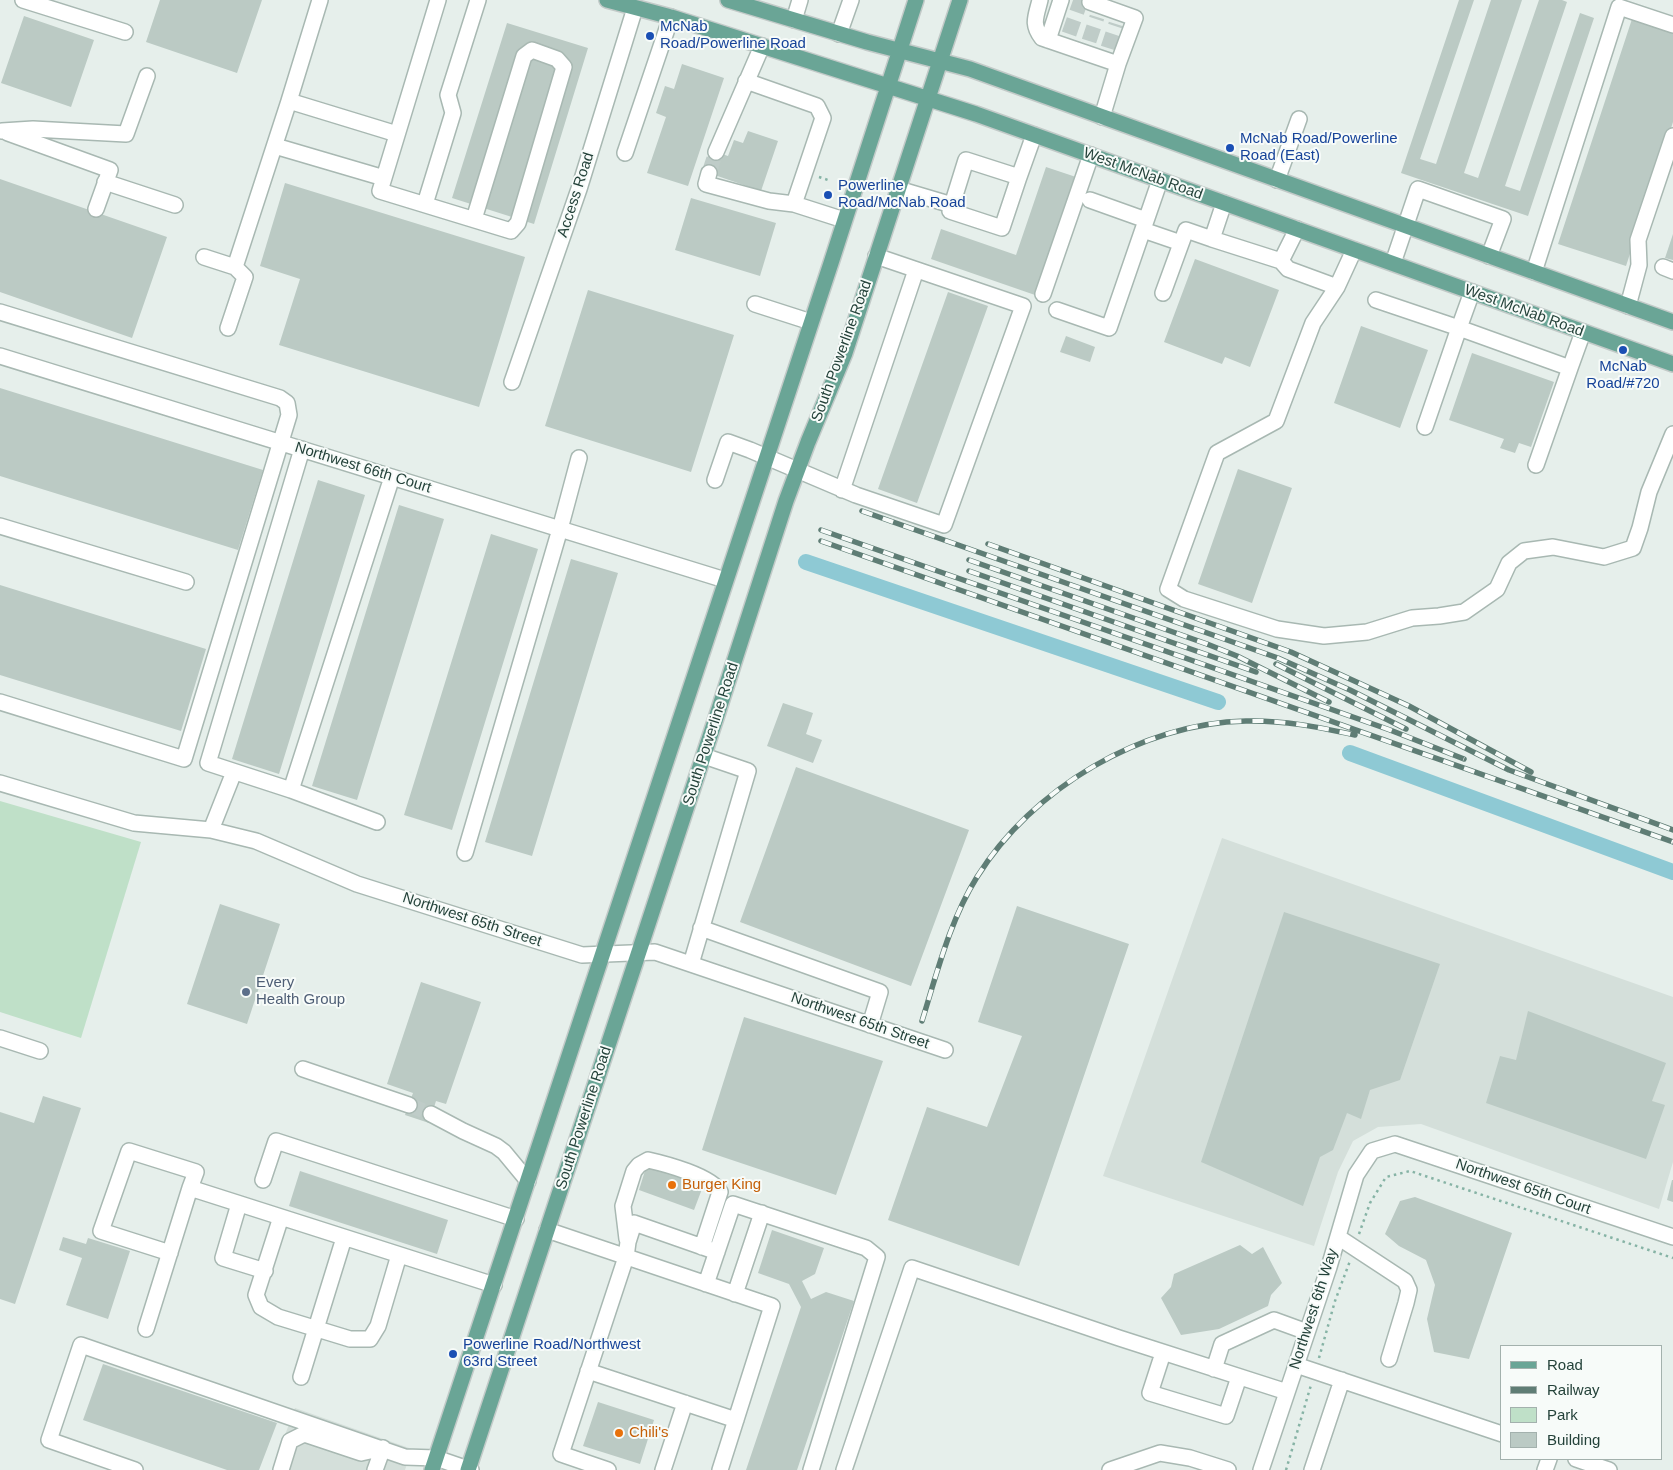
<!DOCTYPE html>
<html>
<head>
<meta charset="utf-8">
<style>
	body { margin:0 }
	#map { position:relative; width:1673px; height:1470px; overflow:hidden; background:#e6efeb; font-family:Helvetica,sans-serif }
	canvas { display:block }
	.legend { position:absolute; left:1500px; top:1345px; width:162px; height:115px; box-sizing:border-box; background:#f7fbf9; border:1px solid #a3b1ad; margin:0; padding:6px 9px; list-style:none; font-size:15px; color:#24423a }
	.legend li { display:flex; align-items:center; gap:10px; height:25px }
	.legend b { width:25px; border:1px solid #a3b1ad }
</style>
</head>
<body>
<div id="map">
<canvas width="1673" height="1470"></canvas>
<ul class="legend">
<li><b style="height:6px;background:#6aa596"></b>Road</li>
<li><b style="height:6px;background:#5f7d75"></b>Railway</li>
<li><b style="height:14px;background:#bfe0c8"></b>Park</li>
<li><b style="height:14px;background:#bbcac4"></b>Building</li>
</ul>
</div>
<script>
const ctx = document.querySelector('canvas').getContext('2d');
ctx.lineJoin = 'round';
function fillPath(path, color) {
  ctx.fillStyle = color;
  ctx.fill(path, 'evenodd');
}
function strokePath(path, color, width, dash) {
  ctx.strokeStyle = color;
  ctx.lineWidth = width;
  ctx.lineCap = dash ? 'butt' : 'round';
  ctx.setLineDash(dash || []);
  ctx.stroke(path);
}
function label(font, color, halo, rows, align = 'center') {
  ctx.font = font + ' Helvetica,sans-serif';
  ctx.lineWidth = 4;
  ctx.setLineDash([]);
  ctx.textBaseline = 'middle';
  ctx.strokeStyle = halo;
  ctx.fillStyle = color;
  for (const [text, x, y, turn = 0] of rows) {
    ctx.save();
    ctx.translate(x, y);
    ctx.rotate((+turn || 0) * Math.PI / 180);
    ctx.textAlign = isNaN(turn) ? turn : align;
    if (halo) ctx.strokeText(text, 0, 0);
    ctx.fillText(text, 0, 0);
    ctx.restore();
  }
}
const built = new Path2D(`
	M 1222,838 L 1673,997 L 1673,1162 L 1659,1209 L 1421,1124 L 1378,1127 L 1353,1141 L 1338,1172 L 1314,1246 L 1103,1176 Z
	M 295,1408 L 412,1449 L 405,1470 L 272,1470 Z`);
const green = new Path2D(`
	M 0,801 L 141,842 L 81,1038 L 0,1012 Z`);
const canal = new Path2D(`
	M 806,562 L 1218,702
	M 1350,753 L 1673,872`);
const building = new Path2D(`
	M 160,0 L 262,0 L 237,73 L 146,42 Z
	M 1459,0 L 1474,0 L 1420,159 L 1436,164 L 1491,0 L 1522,0 L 1464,173 L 1478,178 L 1539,0 L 1562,0 L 1567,2 L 1505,186 L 1520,191 L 1580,13 L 1594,18 L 1528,216 L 1401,173 Z
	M 24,16 L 94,40 L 71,107 L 1,83 Z
	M 1632,19 L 1673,33 L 1673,122 L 1626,266 L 1558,244 Z
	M 507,23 L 588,48 L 534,224 L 452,198 Z
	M 682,64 L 724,78 L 688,186 L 647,173 L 666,117 L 656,113 L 665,86 L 674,89 Z
	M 748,131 L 778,141 L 761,191 L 703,171 L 710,150 L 728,156 L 734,140 L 743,143 Z
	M 1046,167 L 1076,177 L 1035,295 L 931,259 L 941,229 L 1016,255 Z
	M 0,179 L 167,237 L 132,338 L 0,292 Z
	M 285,183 L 525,257 L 479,407 L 279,345 L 300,279 L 260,266 Z
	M 691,198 L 776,223 L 760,276 L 675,250 Z
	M 1673,234 L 1673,260 L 1665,258 Z
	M 1195,259 L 1279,290 L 1250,367 L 1225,357 L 1222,364 L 1164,342 Z
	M 588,290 L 734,335 L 691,472 L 545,426 Z
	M 948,292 L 988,306 L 917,503 L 878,489 Z
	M 1361,326 L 1428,350 L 1400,428 L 1334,403 Z
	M 1066,336 L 1095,347 L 1090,362 L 1060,352 Z
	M 1472,353 L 1554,382 L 1531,447 L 1519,443 L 1515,453 L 1500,448 L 1504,439 L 1449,420 Z
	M 0,388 L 263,470 L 238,550 L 0,476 Z
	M 1238,469 L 1292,488 L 1252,603 L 1198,584 Z
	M 318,480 L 365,495 L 279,774 L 232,759 Z
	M 399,505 L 444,519 L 357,800 L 312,786 Z
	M 491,534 L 538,549 L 452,830 L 404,815 Z
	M 571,559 L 618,573 L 532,856 L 485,842 Z
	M 0,585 L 206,649 L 181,731 L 0,675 Z
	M 783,703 L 813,713 L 806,734 L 822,740 L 813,763 L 767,746 Z
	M 796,767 L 969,830 L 911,986 L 740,922 Z
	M 220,904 L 280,924 L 247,1024 L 187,1004 Z
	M 1017,906 L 1129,944 L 1019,1266 L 888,1220 L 927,1107 L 987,1127 L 1022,1036 L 978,1022 Z
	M 1284,912 L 1440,964 L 1400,1080 L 1370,1090 L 1361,1119 L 1347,1113 L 1333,1150 L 1320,1157 L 1303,1206 L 1201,1162 Z
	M 421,982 L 481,1002 L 446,1104 L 436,1101 L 429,1123 L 405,1115 L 413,1093 L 387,1084 Z
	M 1528,1011 L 1666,1063 L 1652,1101 L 1665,1105 L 1646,1159 L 1486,1103 L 1500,1056 L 1516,1060 Z
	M 744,1017 L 883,1061 L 836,1195 L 702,1150 Z
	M 43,1096 L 81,1108 L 15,1304 L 0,1299 L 0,1112 L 34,1123 Z
	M 648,1161 L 705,1181 L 694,1210 L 639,1190 Z
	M 300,1171 L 448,1220 L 437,1254 L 289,1206 Z
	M 1672,1180 L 1673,1180 L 1673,1202 L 1667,1200 Z
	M 1415,1197 L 1512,1233 L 1469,1359 L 1434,1352 L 1427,1319 L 1435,1285 L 1426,1260 L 1399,1246 L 1385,1234 L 1400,1201 Z
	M 772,1230 L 824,1248 L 815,1274 L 802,1281 L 811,1299 L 826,1292 L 854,1301 L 797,1470 L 746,1470 L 801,1307 L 789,1284 L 758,1273 Z
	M 63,1237 L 86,1244 L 88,1238 L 130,1251 L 108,1319 L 66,1305 L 82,1258 L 59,1250 Z
	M 1240,1245 L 1252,1254 L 1263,1247 L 1282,1283 L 1271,1295 L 1268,1306 L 1219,1329 L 1181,1335 L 1161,1298 L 1171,1287 L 1174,1274 Z
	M 103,1364 L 277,1423 L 259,1470 L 227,1470 L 83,1420 Z
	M 598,1402 L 654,1420 L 640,1464 L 583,1446 Z`);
const minorTunnel = new Path2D(`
	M 1069,34 L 1081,0
	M 1089,41 L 1097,17
	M 1108,48 L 1116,24
	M 709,173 L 716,152
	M 409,1105 L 431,1114`);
const path = new Path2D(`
	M 819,177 L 831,181
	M 1359,1234 L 1370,1203 L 1386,1177 L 1410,1171 L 1673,1258
	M 1319,1358 L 1335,1301 L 1350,1261
	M 1286,1470 L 1311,1385`);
const minor = new Path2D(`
	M 23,0 L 125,32
	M 438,0 L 380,191 L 511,231 L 518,223 L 564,67 L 557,59 L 532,50 L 524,56 L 474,219
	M 1040,0 C 1036,17 1031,24 1042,38 L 1118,64 L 1102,117
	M 1090,2 L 1135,18 L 1118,64
	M 794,20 L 800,0
	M 839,34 L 851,0
	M 1048,40 L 1061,0
	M 746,81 L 817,106 L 823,118 L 794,204
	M 289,101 L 320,0
	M 2,131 L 33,129 L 126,134 L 147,76
	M 8,133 L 110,170 L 96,209
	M 275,146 L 384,178
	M 716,152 L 762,46
	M 625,153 L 671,17
	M 709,173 L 706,184 L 769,201 L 794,204 L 844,220
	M 1277,180 L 1299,119
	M 105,182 L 175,205
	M 898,189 L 952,205 L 966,160 L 1019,177 L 1034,135
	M 1090,200 L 1146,220
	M 425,204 L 453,113 L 448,95 L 478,0
	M 952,205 L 950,211 L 1002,228 L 1019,177
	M 1143,230 L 1181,243
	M 1212,239 L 1281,261 L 1297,229
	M 1354,250 L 1337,287 L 1313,323 L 1276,421 L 1217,453 L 1168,589 L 1184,599 L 1277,629 L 1324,636 L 1367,632 L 1412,618 L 1439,616 L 1464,612 L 1497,589 L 1509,563 L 1524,551 L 1553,547 L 1604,557 L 1633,548 L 1640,528 L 1649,492 L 1673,434
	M 204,257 L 235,267
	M 1281,261 L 1288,269 L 1337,287
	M 1393,263 L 1418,189 L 1503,219 L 1489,256
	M 1663,267 L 1673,271
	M 1534,272 L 1619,7 L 1673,25
	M 1163,293 L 1186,230 L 1212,239 L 1224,203
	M 1043,294 L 1091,155
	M 1376,300 L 1459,328 L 1472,292
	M 755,304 L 811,322
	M 1628,306 L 1639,265 L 1638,240 L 1673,136
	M 1057,310 L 1109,328 L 1160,180
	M 0,312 L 280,398 L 287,403 L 289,415 L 184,759 L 0,702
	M 228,328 L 245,277 L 235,267 L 289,101 L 397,134
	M 0,356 L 725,580
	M 512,382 L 579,189 L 635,8
	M 1425,427 L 1459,328 L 1570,368 L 1583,332
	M 302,449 L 208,763 L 291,790 L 392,477
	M 1536,465 L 1570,368
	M 715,480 L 728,442 L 750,450 L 856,495 L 944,525 L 1023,306 L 876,256
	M 842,490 L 916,270
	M 0,526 L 186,582
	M 0,783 L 134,823 L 211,830 L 256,841 L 357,884 L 582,955 L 655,952 L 945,1050
	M 291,790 L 377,822
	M 211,830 L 234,772
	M 465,853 L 560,529 L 579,458
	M 701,928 L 880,992 L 870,1025
	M 691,964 L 748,771 L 704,756
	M 0,1038 L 40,1051
	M 303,1069 L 409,1105
	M 431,1114 L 463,1131 L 496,1146 L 504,1152 L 528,1181
	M 263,1180 L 276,1141 L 516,1219
	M 239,1204 L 223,1258 L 265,1271
	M 281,1217 L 256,1295 L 261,1307 L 278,1317 L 350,1339 L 370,1339 L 378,1326 L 399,1255
	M 547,1230 L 772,1306 L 720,1470
	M 1338,1237 L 1405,1281 L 1409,1290 L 1406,1303 L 1389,1359
	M 627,1239 L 623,1206 L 634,1171 L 639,1165 L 648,1160 C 666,1164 711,1176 720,1192 L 702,1247
	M 170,1253 L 101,1231 L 129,1151 L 196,1172 L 190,1188 L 494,1285
	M 706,1284 L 733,1204 L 866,1248 L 877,1257 L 811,1470
	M 735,1294 L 762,1213
	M 146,1329 L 190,1188
	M 1163,1353 L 1150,1393 L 1226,1416 L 1239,1377
	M 1296,1365 L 1502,1434
	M 1214,1369 L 1222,1344 L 1274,1320 L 1307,1332
	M 588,1371 L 736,1420
	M 301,1377 L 344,1238
	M 1576,1459 L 1609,1470
	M 135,1470 L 49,1440 L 81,1345 L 405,1457 L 436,1458 L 471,1470
	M 281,1470 L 290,1441 L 304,1434 L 361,1453 L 383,1448
	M 375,1470 L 383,1448
	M 608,1470 L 561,1454 L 626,1257 L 628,1242 L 634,1223 L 717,1252
	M 663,1470 L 685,1403
	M 844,1470 L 912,1268 L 1119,1338 L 1287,1392
	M 1110,1470 L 1160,1453 L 1190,1458 L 1228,1470
	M 1261,1470 L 1329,1267 L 1356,1175 L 1372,1151 L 1395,1144 L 1673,1237
	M 1312,1470 L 1342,1380
	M 1545,1470 L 1549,1459`);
const major = new Path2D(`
	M 607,0 L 671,17 L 976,114 L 1673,364
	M 728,0 L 867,42 L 970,69 L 1673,322
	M 432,1470 L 831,263 L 916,0
	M 468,1470 L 717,715 L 786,501 L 808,442 L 845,353 L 960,0`);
const rail = new Path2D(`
	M 862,511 L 1278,658 L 1350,690 L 1509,770 L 1673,830
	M 821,530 L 1390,730 L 1464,759
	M 821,541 L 1673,842
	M 988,544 L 1291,652 L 1409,706 L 1531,772
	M 969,560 L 1207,644 L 1237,656 L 1329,702
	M 969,571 L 1256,672
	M 1276,664 L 1406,729
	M 922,1021 C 937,973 950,920 977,877 C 1032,789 1141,723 1246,721 C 1283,720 1318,727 1355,735`);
const markers = [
	[650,36,5,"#1a4fb4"],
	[1230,148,5,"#1a4fb4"],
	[828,195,5,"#1a4fb4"],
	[1623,350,5,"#1a4fb4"],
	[246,992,5,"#5c6f8a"],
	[672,1185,5,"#e8710a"],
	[453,1354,5,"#1a4fb4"],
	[619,1433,5,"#e8710a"]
];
const transitNames = [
	["McNab",660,27],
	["Road/Powerline Road",660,44],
	["McNab Road/Powerline",1240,139],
	["Road (East)",1240,156],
	["Powerline",838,186],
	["Road/McNab Road",838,203],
	["McNab",1623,367,"center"],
	["Road/#720",1623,384,"center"],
	["Powerline Road/Northwest",463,1345],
	["63rd Street",463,1362]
];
const streetNames = [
	["West McNab Road",1143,174,20],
	["Access Road",576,195,-72],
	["West McNab Road",1524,311,20],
	["South Powerline Road",842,351,-70],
	["Northwest 66th Court",363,468,17],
	["South Powerline Road",711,734,-72],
	["Northwest 65th Street",472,920,18],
	["Northwest 65th Street",860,1021,19],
	["South Powerline Road",584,1118,-72],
	["Northwest 65th Court",1523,1187,19],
	["Northwest 6th Way",1314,1309,-72]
];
const serviceNames = [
	["Every",256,983],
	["Health Group",256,1000]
];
const foodNames = [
	["Burger King",682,1185],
	["Chili's",629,1433]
];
fillPath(built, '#d4dfda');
fillPath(green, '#bfe0c8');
strokePath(canal, '#8ec9d4', 16);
fillPath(building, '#bbcac4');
strokePath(minorTunnel, '#bfccc8', 15, [15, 8]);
strokePath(minor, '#a8b8b2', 18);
strokePath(major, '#c2cac8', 18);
strokePath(path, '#86b3a5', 2.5, [2.5, 4]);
strokePath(minor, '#fff', 15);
strokePath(major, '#6aa596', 15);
strokePath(rail, '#5f7d75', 5.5);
strokePath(rail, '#f7fbf9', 4, [11]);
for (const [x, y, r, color] of markers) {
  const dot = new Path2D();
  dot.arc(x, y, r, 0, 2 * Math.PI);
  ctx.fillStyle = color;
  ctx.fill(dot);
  strokePath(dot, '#f7fbf9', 2);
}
label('15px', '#164399', '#f7fbf9', transitNames, 'left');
label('15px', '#24423a', '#f7fbf9', streetNames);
label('15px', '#4e5e75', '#f7fbf9', serviceNames, 'left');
label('15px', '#c56008', '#f7fbf9', foodNames, 'left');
</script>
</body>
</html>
